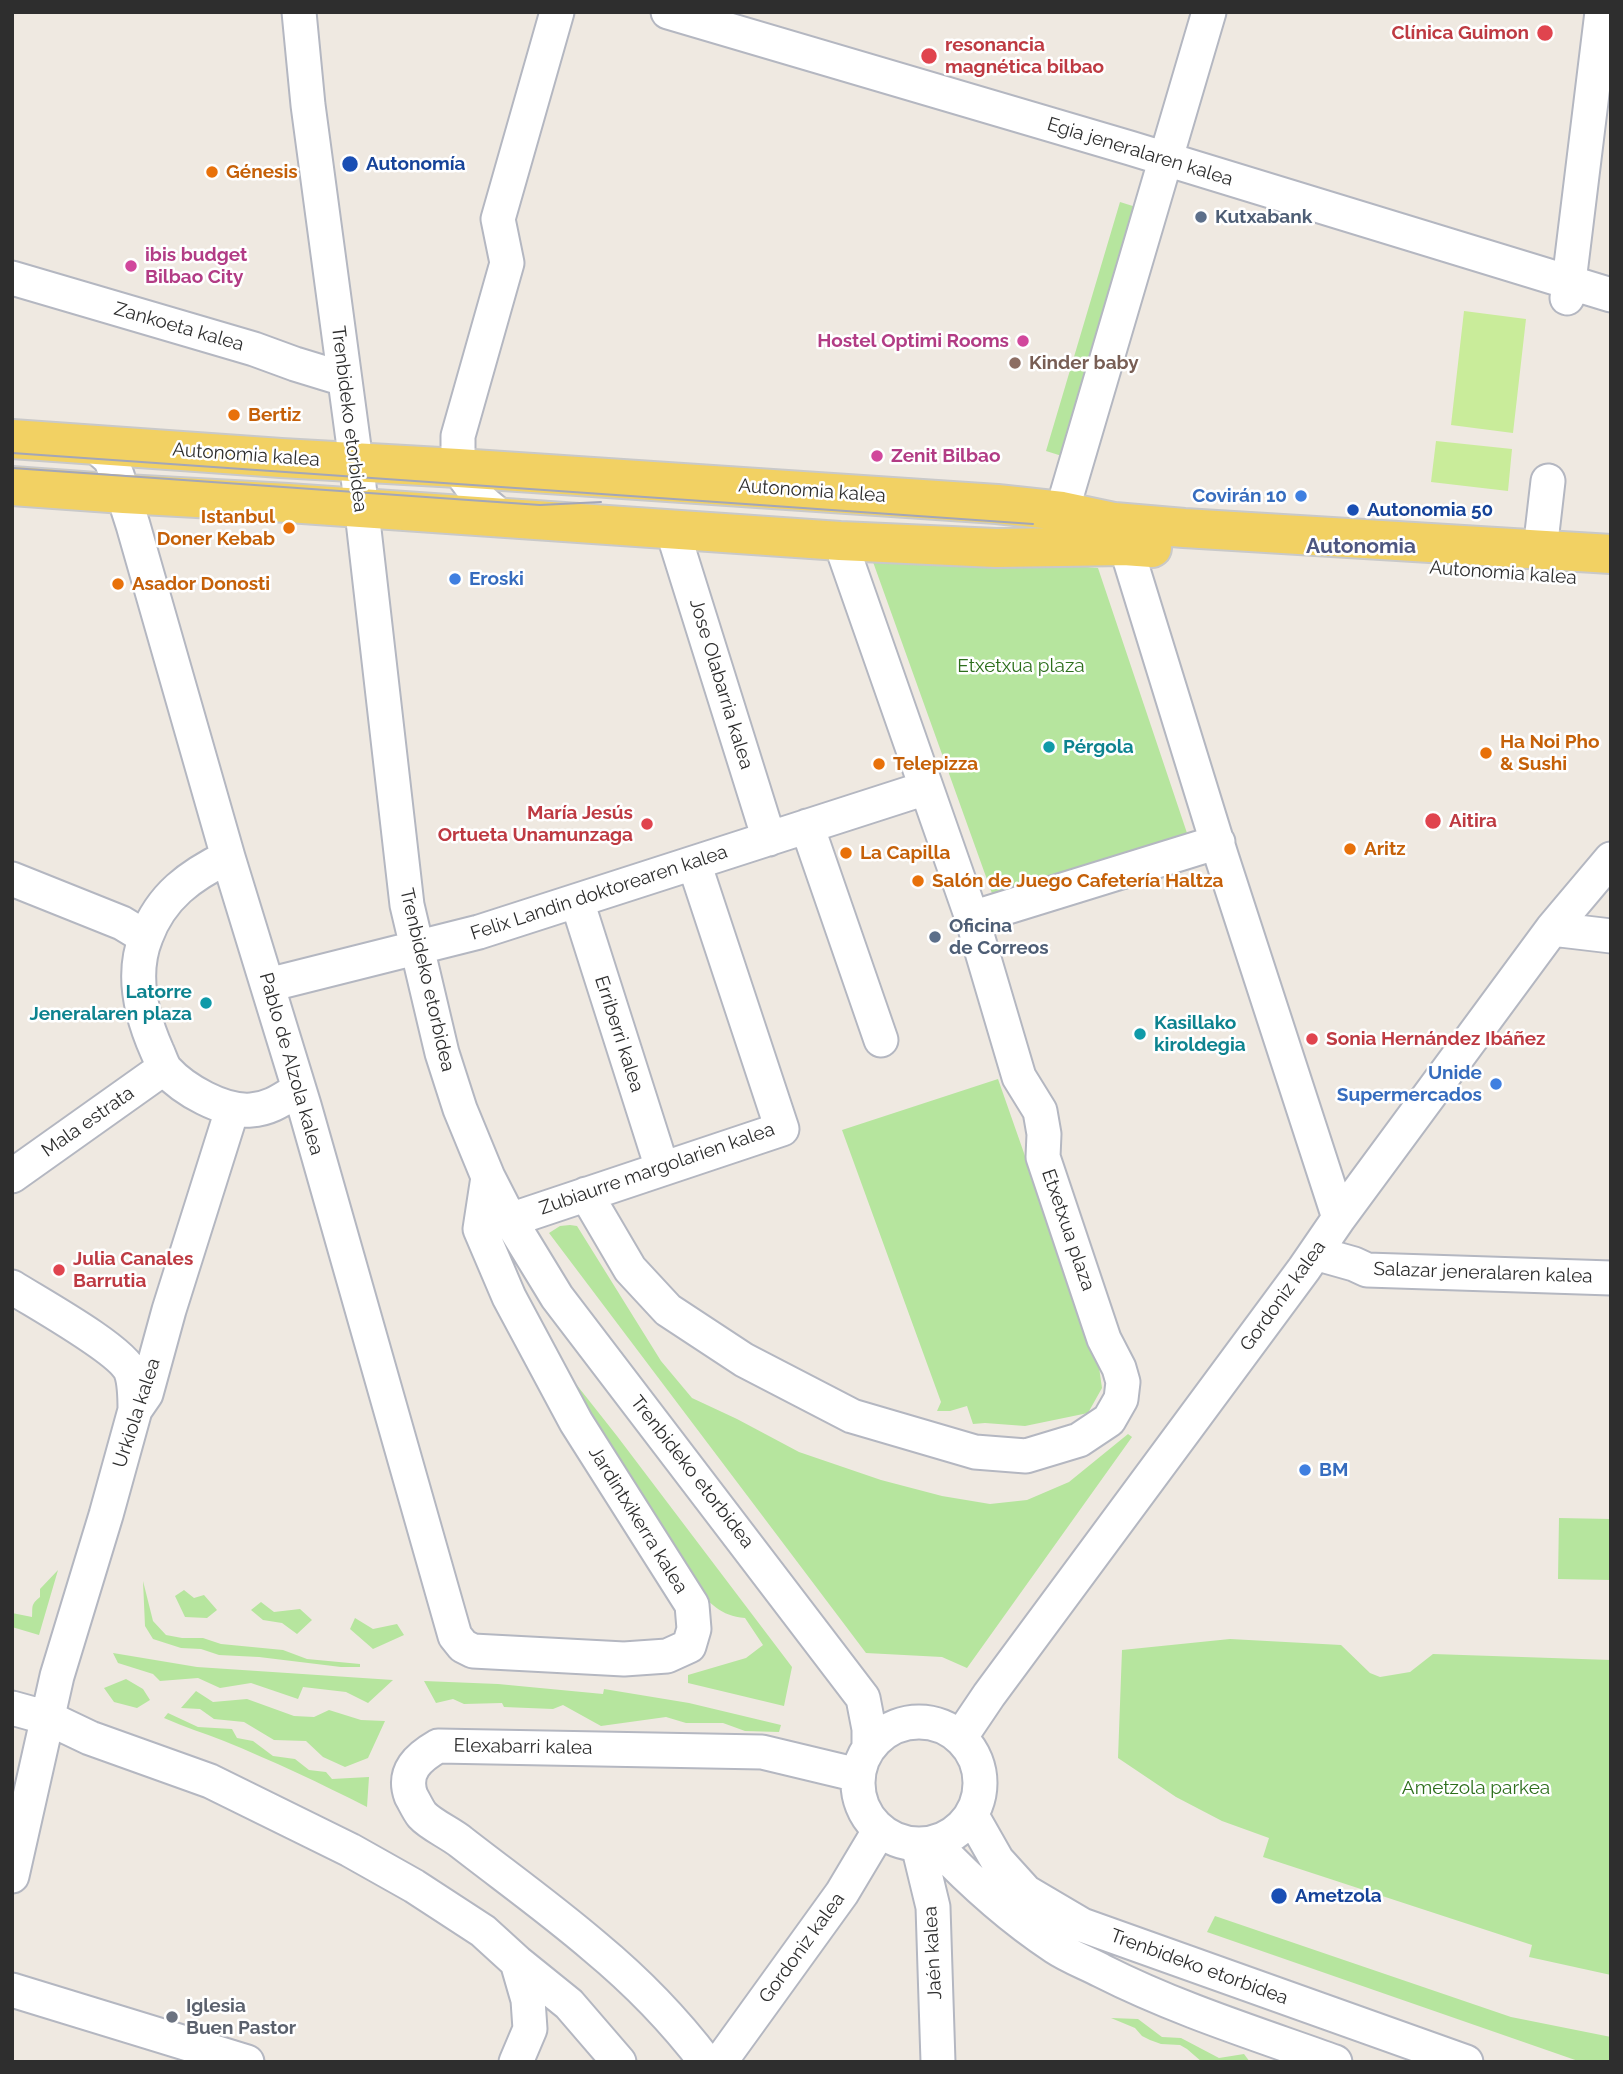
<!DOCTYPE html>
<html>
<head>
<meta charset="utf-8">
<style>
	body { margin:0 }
	#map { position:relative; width:1623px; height:2074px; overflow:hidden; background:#efe9e1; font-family:Raleway,sans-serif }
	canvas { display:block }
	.frame { position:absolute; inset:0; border:14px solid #2e2e2e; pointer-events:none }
</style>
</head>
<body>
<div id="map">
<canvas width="1623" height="2074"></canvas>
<div class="frame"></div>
</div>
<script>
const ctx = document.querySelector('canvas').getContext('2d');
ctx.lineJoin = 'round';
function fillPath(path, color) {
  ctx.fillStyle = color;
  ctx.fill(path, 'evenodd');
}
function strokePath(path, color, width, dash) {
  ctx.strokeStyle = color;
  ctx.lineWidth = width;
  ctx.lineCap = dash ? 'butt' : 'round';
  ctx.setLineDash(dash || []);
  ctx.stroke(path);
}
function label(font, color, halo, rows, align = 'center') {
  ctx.font = font + ' Raleway,sans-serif';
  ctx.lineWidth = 5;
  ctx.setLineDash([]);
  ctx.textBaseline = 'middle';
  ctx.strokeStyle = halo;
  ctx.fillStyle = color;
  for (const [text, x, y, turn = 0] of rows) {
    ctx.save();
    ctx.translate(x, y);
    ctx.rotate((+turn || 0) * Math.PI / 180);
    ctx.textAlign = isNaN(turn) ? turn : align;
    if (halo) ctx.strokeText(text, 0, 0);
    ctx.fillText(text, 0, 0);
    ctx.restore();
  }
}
const green = new Path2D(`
	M 1120,202 L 1136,207 L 1062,456 L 1046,451 Z
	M 868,548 L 1098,568 L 1189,839 L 994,899 Z
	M 998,1079 L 1099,1367 L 1102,1388 L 1088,1413 L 1025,1426 L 985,1423 L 973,1424 L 967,1406 L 950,1411 L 937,1411 L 941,1402 L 842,1130 Z
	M 570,1225 L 577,1226 L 661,1361 L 692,1398 L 737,1419 L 799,1452 L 881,1480 L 942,1496 L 990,1504 L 1027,1500 L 1069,1482 L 1128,1434 L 1132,1437 L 967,1668 L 942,1657 L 866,1653 L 549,1233 L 560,1226 Z
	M 546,1346 L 617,1436 L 792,1667 L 784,1706 L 688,1683 L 688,1675 L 746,1658 L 763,1645 L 745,1618 C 720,1616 711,1603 693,1587 Z
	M 1559,1518 L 1611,1519 L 1611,1580 L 1558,1579 Z
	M 58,1570 L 39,1635 L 12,1627 L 12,1613 L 32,1617 C 33,1607 30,1605 40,1597 L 40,1589 Z
	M 143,1581 L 153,1621 L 166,1635 L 182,1638 L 203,1638 L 221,1644 L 283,1650 L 307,1659 L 360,1664 L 360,1667 L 341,1667 L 259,1657 L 219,1655 L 201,1649 L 181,1648 L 153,1639 L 145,1626 Z
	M 184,1590 L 194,1598 L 204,1595 L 217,1610 L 207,1618 L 185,1617 L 175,1596 Z
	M 261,1602 L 274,1612 L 300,1609 L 312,1620 L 297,1634 L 282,1623 L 263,1620 L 251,1610 Z
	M 355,1618 L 373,1629 L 397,1624 L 404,1635 L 373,1649 L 350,1629 Z
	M 1230,1639 L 1341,1645 L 1370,1673 L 1380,1677 L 1410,1672 L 1433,1654 L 1611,1660 L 1611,1975 L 1529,1957 L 1532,1945 L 1263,1857 L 1269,1838 L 1222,1821 L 1176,1797 L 1118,1758 L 1122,1650 Z
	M 113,1653 L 197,1667 L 393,1680 L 368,1703 L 346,1692 L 303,1687 L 298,1699 L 251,1683 L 220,1688 L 198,1678 L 160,1681 L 153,1674 L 118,1663 Z
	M 126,1679 L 143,1689 L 150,1700 L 137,1708 L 114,1702 L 104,1688 Z
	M 424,1681 L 498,1684 L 603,1694 L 604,1689 L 689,1703 L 781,1725 L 779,1732 L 745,1731 L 723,1723 L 686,1723 L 666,1717 L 601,1726 L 563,1705 L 553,1709 L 504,1707 L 502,1703 L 464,1704 L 453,1699 L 436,1703 Z
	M 196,1691 L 213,1702 L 247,1699 L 294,1716 L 314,1717 L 329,1710 L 361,1720 L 385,1721 L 368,1758 L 345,1767 L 323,1757 L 306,1741 L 274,1740 L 244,1722 L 214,1719 L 200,1709 L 181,1708 Z
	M 168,1713 L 198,1727 L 232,1729 L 237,1738 L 253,1741 L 273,1756 L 295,1759 L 309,1770 L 326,1772 L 332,1779 L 369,1777 L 367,1807 C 320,1783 273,1761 224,1741 C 204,1733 184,1727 164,1718 Z
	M 1215,1916 L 1511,2017 L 1611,2037 L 1611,2062 L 1581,2062 L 1207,1932 Z
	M 1111,2018 L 1138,2019 L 1162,2037 L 1181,2038 L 1219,2058 L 1244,2054 L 1250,2062 L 1202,2062 L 1187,2049 L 1180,2045 L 1161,2044 L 1150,2040 L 1142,2036 L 1135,2028 Z`);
const pitch = new Path2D(`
	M 1464,311 L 1526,319 L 1513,433 L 1451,425 Z
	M 1436,441 L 1512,449 L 1508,491 L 1431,482 Z`);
const minor = new Path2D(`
	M 299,12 L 308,105 L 358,477 L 407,905 L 442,1053 L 460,1109 L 488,1177 L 510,1220 L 557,1297 L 863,1698 L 869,1729 L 869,1748
	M 668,12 L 1130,148 L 1611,295
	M 12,278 L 254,349 L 295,364 L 344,379
	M 1567,298 L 1602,12
	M 93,444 L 110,459 L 117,475 L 133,525 L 228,857 L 304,1105 L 455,1636 L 463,1646 L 473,1651 L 624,1659 L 667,1656 L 689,1646 L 694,1629 L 692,1605 L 576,1422 L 509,1297 L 480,1229 L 488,1177
	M 1062,511 L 1209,12
	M 501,517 L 482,501 L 458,468 L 458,436 L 507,263 L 498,219 L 557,12
	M 1115,524 L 1130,560 L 1221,855 L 1339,1218
	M 672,529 L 769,839
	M 1540,550 L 1548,481
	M 807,826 L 881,1040
	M 228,857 C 191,875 161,896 146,937 C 131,974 141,1015 157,1051 C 160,1057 162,1065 166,1070 C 184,1090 223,1112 251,1110 C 270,1109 283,1099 299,1089
	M 12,879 L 122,923 L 145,937
	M 577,901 L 662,1168
	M 972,918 L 1218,842
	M 1552,929 L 1611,936
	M 268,985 L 479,932 L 926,788
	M 12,1176 L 164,1068
	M 586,1194 L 630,1269 L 668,1310 L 744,1360 L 852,1416 L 975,1452 L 1026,1456 L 1079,1440 L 1109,1420 L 1121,1399 L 1123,1382 L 1119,1368 L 1104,1339 L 1043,1157 L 1044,1134 L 1040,1111 L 1019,1077 L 972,918 L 840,541
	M 510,1220 L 782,1129 L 694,863
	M 1315,1253 L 1354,1264 L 1367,1270 L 1611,1278
	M 12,1287 C 37,1303 121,1349 131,1372 C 135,1383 135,1398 135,1410
	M 12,1708 L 48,1718 L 90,1738 L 210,1781 L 350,1850 L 414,1886 L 483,1931 L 517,1962 L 569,2004 L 619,2062
	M858 1783a61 61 0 1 1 122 0a61 61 0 1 1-122 0Z
	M 960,1738 L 989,1695 L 1304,1269 L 1339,1218 L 1552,929 L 1611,859
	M 972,1816 L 997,1860 L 1026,1892 L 1082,1925 L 1466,2062
	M 934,1843 C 971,1882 1011,1918 1055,1947 C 1070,1957 1087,1963 1102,1971 C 1177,2009 1257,2034 1335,2062
	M 918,1845 L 933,1907 L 938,2062
	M 12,1876 L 57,1676 L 106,1515 L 135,1410 L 146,1394 L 169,1310 L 232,1110
	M 12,1990 L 247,2062
	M 516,2062 L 530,2029 L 528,2000 L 517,1962
	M 706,2062 C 674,2020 636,1981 595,1947 C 552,1910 506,1877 461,1842 C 450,1833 431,1825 422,1815 C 418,1810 414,1801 411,1796 C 402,1771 419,1757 438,1746 L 762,1752 L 858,1775
	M 720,2062 L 842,1893 L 879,1831`);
const major = new Path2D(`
	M 12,439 L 281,458 L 458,468 L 997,504 L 1062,511 L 1114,522 L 1184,528 L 1611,554
	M 12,486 L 124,494 L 288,503 L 840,541 L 996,548 L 1124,546 L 1152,548`);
const tram = new Path2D(`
	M 12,453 L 1033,524
	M 12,468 L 540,505 L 601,502`);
const markers = [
	[1545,33,9,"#e0444e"],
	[929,56,9,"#e0444e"],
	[350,164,9,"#1a4fb4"],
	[212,172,7,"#e8710a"],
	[1201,217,7,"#5c6f8a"],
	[131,266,7,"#d1479c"],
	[1023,341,7,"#d1479c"],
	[1015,363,7,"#8d6e63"],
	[234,415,7,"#e8710a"],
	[877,456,7,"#d1479c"],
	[1301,496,7,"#3f7fe0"],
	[1353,510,7,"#1a4fb4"],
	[289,528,7,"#e8710a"],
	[455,579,7,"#3f7fe0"],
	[118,584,7,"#e8710a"],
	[1049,747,7,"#0f9aa8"],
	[1486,753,7,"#e8710a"],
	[879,764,7,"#e8710a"],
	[1433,821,9,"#e0444e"],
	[647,824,7,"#e0444e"],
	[1350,849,7,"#e8710a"],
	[846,853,7,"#e8710a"],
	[918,881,7,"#e8710a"],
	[935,937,7,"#5c6f8a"],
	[206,1003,7,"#0f9aa8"],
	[1140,1034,7,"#0f9aa8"],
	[1312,1039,7,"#e0444e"],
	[1496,1084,7,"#3f7fe0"],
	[59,1270,7,"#e0444e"],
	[1305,1470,7,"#3f7fe0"],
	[1279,1896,9,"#1a4fb4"],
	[172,2017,7,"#6b7280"]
];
const healthNames = [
	["Clínica Guimon",1529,33,"right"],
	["resonancia",945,45],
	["magnética bilbao",945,67],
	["María Jesús",633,813,"right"],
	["Ortueta Unamunzaga",633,835,"right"],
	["Aitira",1449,821],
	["Sonia Hernández Ibáñez",1326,1039],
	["Julia Canales",73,1259],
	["Barrutia",73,1281]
];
const streetNames = [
	["Egia jeneralaren kalea",1140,152,17],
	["Zankoeta kalea",179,327,16],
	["Trenbideko etorbidea",349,419,83],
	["Autonomia kalea",246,455,4],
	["Autonomia kalea",812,491,4],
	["Autonomia kalea",1503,573,4],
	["Jose Olabarria kalea",721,684,73],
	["Felix Landin doktorearen kalea",599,893,-18],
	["Trenbideko etorbidea",427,980,77],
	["Erriberri kalea",619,1034,72],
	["Pablo de Alzola kalea",291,1064,74],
	["Mala estrata",88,1122,-35],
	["Zubiaurre margolarien kalea",657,1169,-19],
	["Etxetxua plaza",1068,1230,71],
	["Salazar jeneralaren kalea",1483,1273,2],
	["Gordoniz kalea",1283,1296,-54],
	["Urkiola kalea",137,1413,-72],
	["Trenbideko etorbidea",692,1472,52],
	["Jardintxikerra kalea",638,1520,58],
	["Elexabarri kalea",523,1747,1],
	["Gordoniz kalea",802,1948,-54],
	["Jaén kalea",933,1953,-93],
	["Trenbideko etorbidea",1199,1967,20]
];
const transitNames = [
	["Autonomía",366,164],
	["Autonomia 50",1367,510],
	["Ametzola",1295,1896]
];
const foodNames = [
	["Génesis",226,172],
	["Bertiz",248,415],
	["Istanbul",275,517,"right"],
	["Doner Kebab",275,539,"right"],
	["Asador Donosti",132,584],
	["Ha Noi Pho",1500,742],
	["& Sushi",1500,764],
	["Telepizza",893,764],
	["Aritz",1364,849],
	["La Capilla",860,853],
	["Salón de Juego Cafetería Haltza",932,881]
];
const serviceNames = [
	["Kutxabank",1215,217],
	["Oficina",949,926],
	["de Correos",949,948]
];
const hotelNames = [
	["ibis budget",145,255],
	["Bilbao City",145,277],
	["Hostel Optimi Rooms",1009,341,"right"],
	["Zenit Bilbao",891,456]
];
const educationNames = [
	["Kinder baby",1029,363]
];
const shopNames = [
	["Covirán 10",1287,496],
	["Eroski",469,579,"left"],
	["Unide",1482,1073],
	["Supermercados",1482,1095],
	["BM",1319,1470,"left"]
];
const parkNames = [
	["Etxetxua plaza",1021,666],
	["Ametzola parkea",1476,1788]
];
const cultureNames = [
	["Pérgola",1063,747],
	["Latorre",192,992,"right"],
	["Jeneralaren plaza",192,1014,"right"],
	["Kasillako",1154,1023],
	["kiroldegia",1154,1045]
];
const worshipNames = [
	["Iglesia",186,2006],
	["Buen Pastor",186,2028]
];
const neighbourhoodNames = [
	["Autonomia",1361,547]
];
fillPath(green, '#b6e59e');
fillPath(pitch, '#c9ec9a');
strokePath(minor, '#b4b7c1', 37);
strokePath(major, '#c9c9c9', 42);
strokePath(minor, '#fff', 33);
strokePath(major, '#f2d163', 38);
strokePath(tram, '#a3a6b8', 2);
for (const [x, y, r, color] of markers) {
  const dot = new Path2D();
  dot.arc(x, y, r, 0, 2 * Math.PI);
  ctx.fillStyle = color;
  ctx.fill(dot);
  strokePath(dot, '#fff', 2.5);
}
label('bold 19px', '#be3a42', '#fff', healthNames, 'left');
label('19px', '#2e2e2e', '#fff', streetNames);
label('bold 19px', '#164399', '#fff', transitNames, 'left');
label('bold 19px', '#c56008', '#fff', foodNames, 'left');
label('bold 19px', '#4e5e75', '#fff', serviceNames, 'left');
label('bold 19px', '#b23c85', '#fff', hotelNames, 'left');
label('bold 19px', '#785e54', '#fff', educationNames, 'left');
label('bold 19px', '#366cbe', '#fff', shopNames, 'right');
label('19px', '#2c6e1b', '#fff', parkNames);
label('bold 19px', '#0d838f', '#fff', cultureNames, 'left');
label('bold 19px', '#5b616d', '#fff', worshipNames, 'left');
label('bold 21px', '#4d5680', '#fff', neighbourhoodNames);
</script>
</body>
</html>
